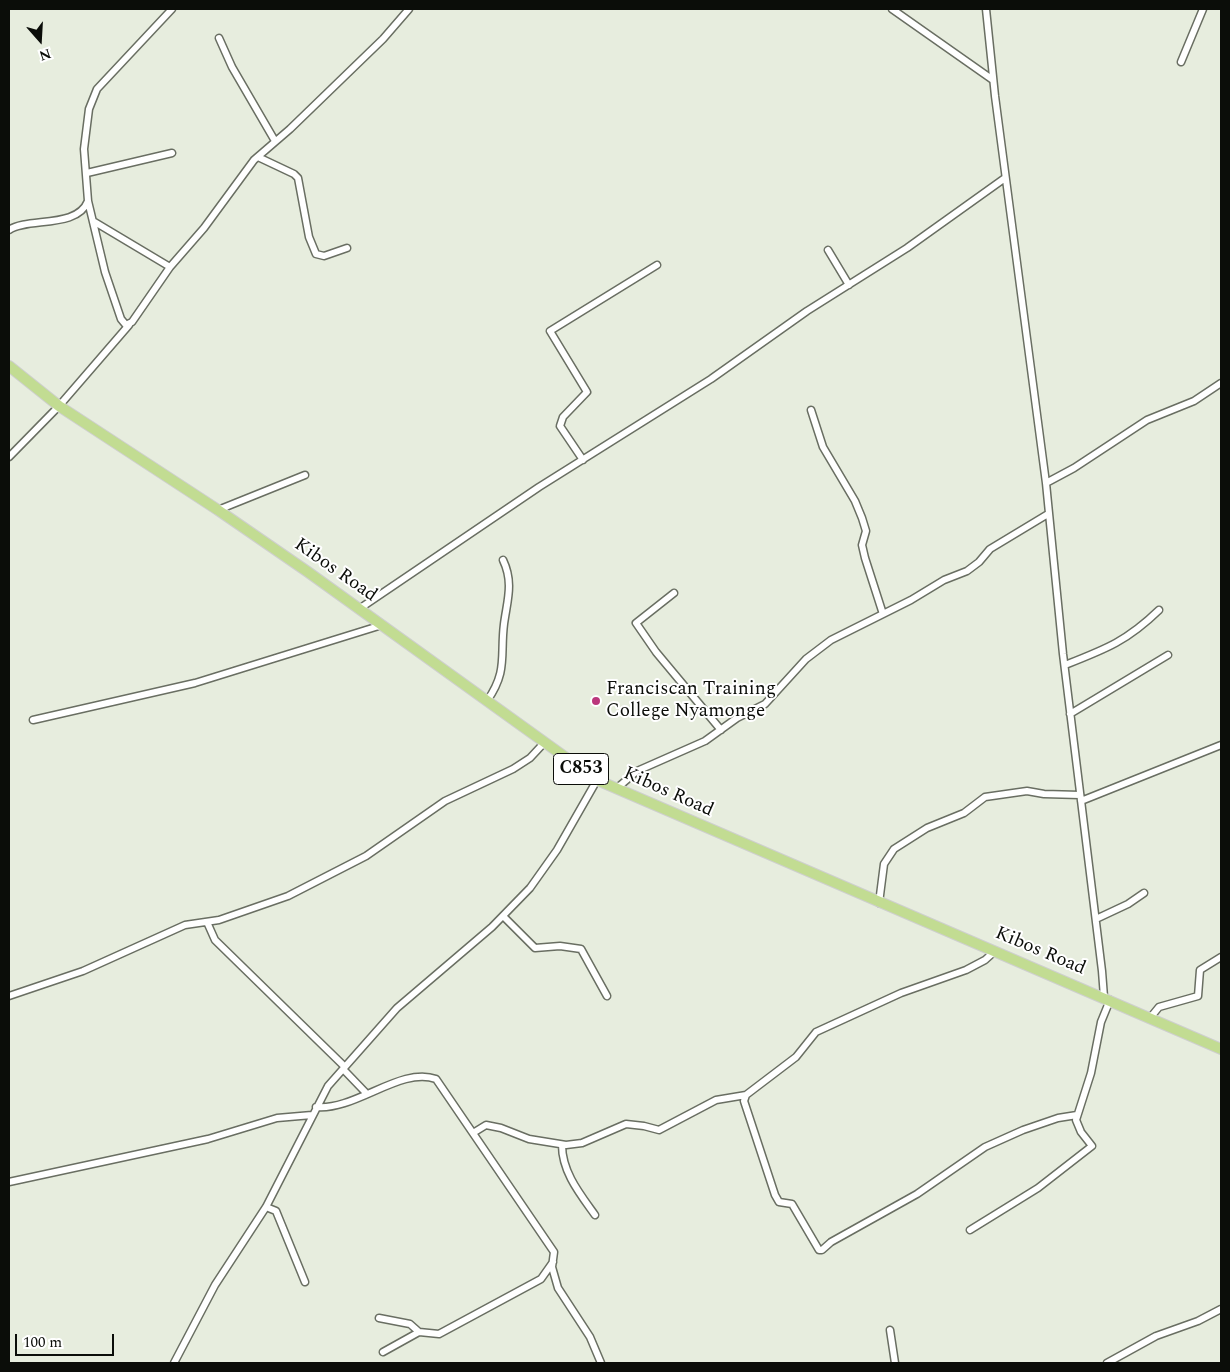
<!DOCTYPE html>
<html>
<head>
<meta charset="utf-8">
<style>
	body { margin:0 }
	#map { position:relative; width:1230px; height:1372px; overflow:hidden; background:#e7edde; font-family:Spectral,serif }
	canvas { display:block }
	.frame { position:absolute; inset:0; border:10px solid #0b0d09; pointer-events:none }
	.north { position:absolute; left:15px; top:15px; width:50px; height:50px; -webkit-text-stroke:4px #fff; paint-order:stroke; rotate:161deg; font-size:14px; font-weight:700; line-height:20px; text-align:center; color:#0b0d09 }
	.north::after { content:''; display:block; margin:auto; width:18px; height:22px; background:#0b0d09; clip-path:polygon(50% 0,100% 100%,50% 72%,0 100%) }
	.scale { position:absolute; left:15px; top:1334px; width:99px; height:22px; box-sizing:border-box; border:2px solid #0b0d09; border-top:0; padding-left:6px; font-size:15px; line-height:18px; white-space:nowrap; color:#0b0d09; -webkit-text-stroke:4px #fff; paint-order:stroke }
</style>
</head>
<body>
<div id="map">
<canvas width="1230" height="1372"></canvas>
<div class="frame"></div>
<div class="north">N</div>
<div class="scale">100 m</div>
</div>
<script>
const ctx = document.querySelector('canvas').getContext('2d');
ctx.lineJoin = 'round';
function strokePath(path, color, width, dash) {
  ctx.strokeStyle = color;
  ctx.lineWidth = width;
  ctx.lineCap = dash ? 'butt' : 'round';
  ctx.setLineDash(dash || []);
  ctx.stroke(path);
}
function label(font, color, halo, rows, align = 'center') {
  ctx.font = font + ' Spectral,serif';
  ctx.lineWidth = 4;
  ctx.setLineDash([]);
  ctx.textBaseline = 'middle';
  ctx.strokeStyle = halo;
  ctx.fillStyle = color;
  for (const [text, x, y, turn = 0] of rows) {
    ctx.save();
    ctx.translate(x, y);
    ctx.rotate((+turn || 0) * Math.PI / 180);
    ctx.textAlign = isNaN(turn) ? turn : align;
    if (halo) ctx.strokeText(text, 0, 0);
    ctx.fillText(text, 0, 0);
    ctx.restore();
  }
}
const street = new Path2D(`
	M 172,9 L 97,89 L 89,109 L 84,149 L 88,201 L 105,272 L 121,319 L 126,325 L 132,322 L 170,267 L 204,228 L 254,160 L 290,129 L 383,39 L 409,9
	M 892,9 L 993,80
	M 986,9 L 995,96 L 1046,483 L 1063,654 L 1102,971 L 1104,997
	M 219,38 L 232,67 L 275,141
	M 1181,62 L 1203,9
	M 258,157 L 294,174 L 298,178 L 309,237 L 316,254 L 324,256 L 347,248
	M 87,173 L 172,153
	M 93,221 L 170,267
	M 9,230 C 28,217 77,229 88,201
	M 828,250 L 849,285
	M 811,410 L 823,447 L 855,501 L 862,518 L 866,531 L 862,545 L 865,558 L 883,614
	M 9,457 L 59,406 L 129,325
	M 583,460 L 560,426 L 563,417 L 587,392 L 550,331 L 657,265
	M 1046,483 L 1074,468 L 1147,420 L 1194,401 L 1221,383
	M 218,510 L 305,475
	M 674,593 L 636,623 L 656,652 L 721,730
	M 359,609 L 539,487 L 711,379 L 807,311 L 907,248 L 1005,178
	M 1065,665 C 1106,649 1127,641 1159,610
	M 487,701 C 508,671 500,656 504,624 C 507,601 514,583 503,560
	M 1070,714 L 1168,655
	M 33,720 L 195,683 L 382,625
	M 616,789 L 637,771 L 705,741 L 737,718 L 765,704 L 806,659 L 831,640 L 911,600 L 944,580 L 967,571 L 979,562 L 990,549 L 1048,514
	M 1081,801 L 1221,745
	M 879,903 L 884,864 L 894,849 L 927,828 L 964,813 L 985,797 L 1027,791 L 1044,794 L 1080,795
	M 503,916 L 535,948 L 560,946 L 581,949 L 607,996
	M 1096,919 L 1128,904 L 1144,893
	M 207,922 L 215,940 L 345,1067
	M 995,951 L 985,960 L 966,970 L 901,993 L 816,1032 L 796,1057 L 746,1095 L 744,1101 L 775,1195 L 779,1202 L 792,1204 L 819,1250 L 822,1250 L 831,1242 L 917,1194 L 985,1147 L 1023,1130 L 1058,1118 L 1077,1115
	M 9,996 L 83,971 L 185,925 L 219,920 L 288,896 L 366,856 L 445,801 L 513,769 L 530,758 L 544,743
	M 1150,1018 L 1159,1007 L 1198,996 L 1200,970 L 1221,957
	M 343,1069 L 367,1094
	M 316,1107 C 355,1111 401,1066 436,1079 L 554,1252 L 552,1267 L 558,1288 L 590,1337 L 601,1363
	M 473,1133 L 486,1125 L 501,1128 L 529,1139 L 566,1145 L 582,1143 L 626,1124 L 644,1126 L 659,1130 L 716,1100 L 746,1095
	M 562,1145 C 562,1172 580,1194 595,1215
	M 9,1182 L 208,1139 L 277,1118 L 312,1115
	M 266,1207 L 276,1211 L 305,1282
	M 970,1230 L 1038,1188 L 1092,1146 L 1081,1132 L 1076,1120 L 1091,1073 L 1101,1022 L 1110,1000
	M 379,1318 L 410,1324 L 419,1332 L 439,1334 L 541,1279 L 553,1262
	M 890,1330 L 895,1363
	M 383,1352 L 419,1332
	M 174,1363 L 215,1285 L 266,1207 L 328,1086 L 397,1008 L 492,927 L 530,888 L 557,850 L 597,780
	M 1107,1363 L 1156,1336 L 1198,1321 L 1221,1309`);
const primary = new Path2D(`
	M 9,366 L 59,406 L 218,510 L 308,572 L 597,780 L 1221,1049`);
const markers = [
	[596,701,5,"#bb367c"]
];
const shields = [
	[581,769,55]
];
const shieldNames = [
	["C853",581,769]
];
const streetNames = [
	["Kibos Road",335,571,35],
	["Kibos Road",668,793,24],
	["Kibos Road",1040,952,23]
];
const poiNames = [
	["Franciscan Training",606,690],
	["College Nyamonge",606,712]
];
strokePath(street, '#696e62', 9);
strokePath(primary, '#cecfce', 12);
strokePath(street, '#fff', 6);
strokePath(primary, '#c2dc92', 10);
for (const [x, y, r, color] of markers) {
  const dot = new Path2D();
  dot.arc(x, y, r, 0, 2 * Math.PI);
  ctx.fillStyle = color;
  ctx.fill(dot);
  strokePath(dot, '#fff', 2);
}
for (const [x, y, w] of shields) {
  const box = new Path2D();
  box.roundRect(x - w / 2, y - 15.5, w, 31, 4);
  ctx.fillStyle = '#fff';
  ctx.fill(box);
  strokePath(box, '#0b0d09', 1);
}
label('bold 18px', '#0b0d09', null, shieldNames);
label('19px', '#0b0d09', '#fff', streetNames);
label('19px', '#0b0d09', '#fff', poiNames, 'left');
</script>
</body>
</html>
